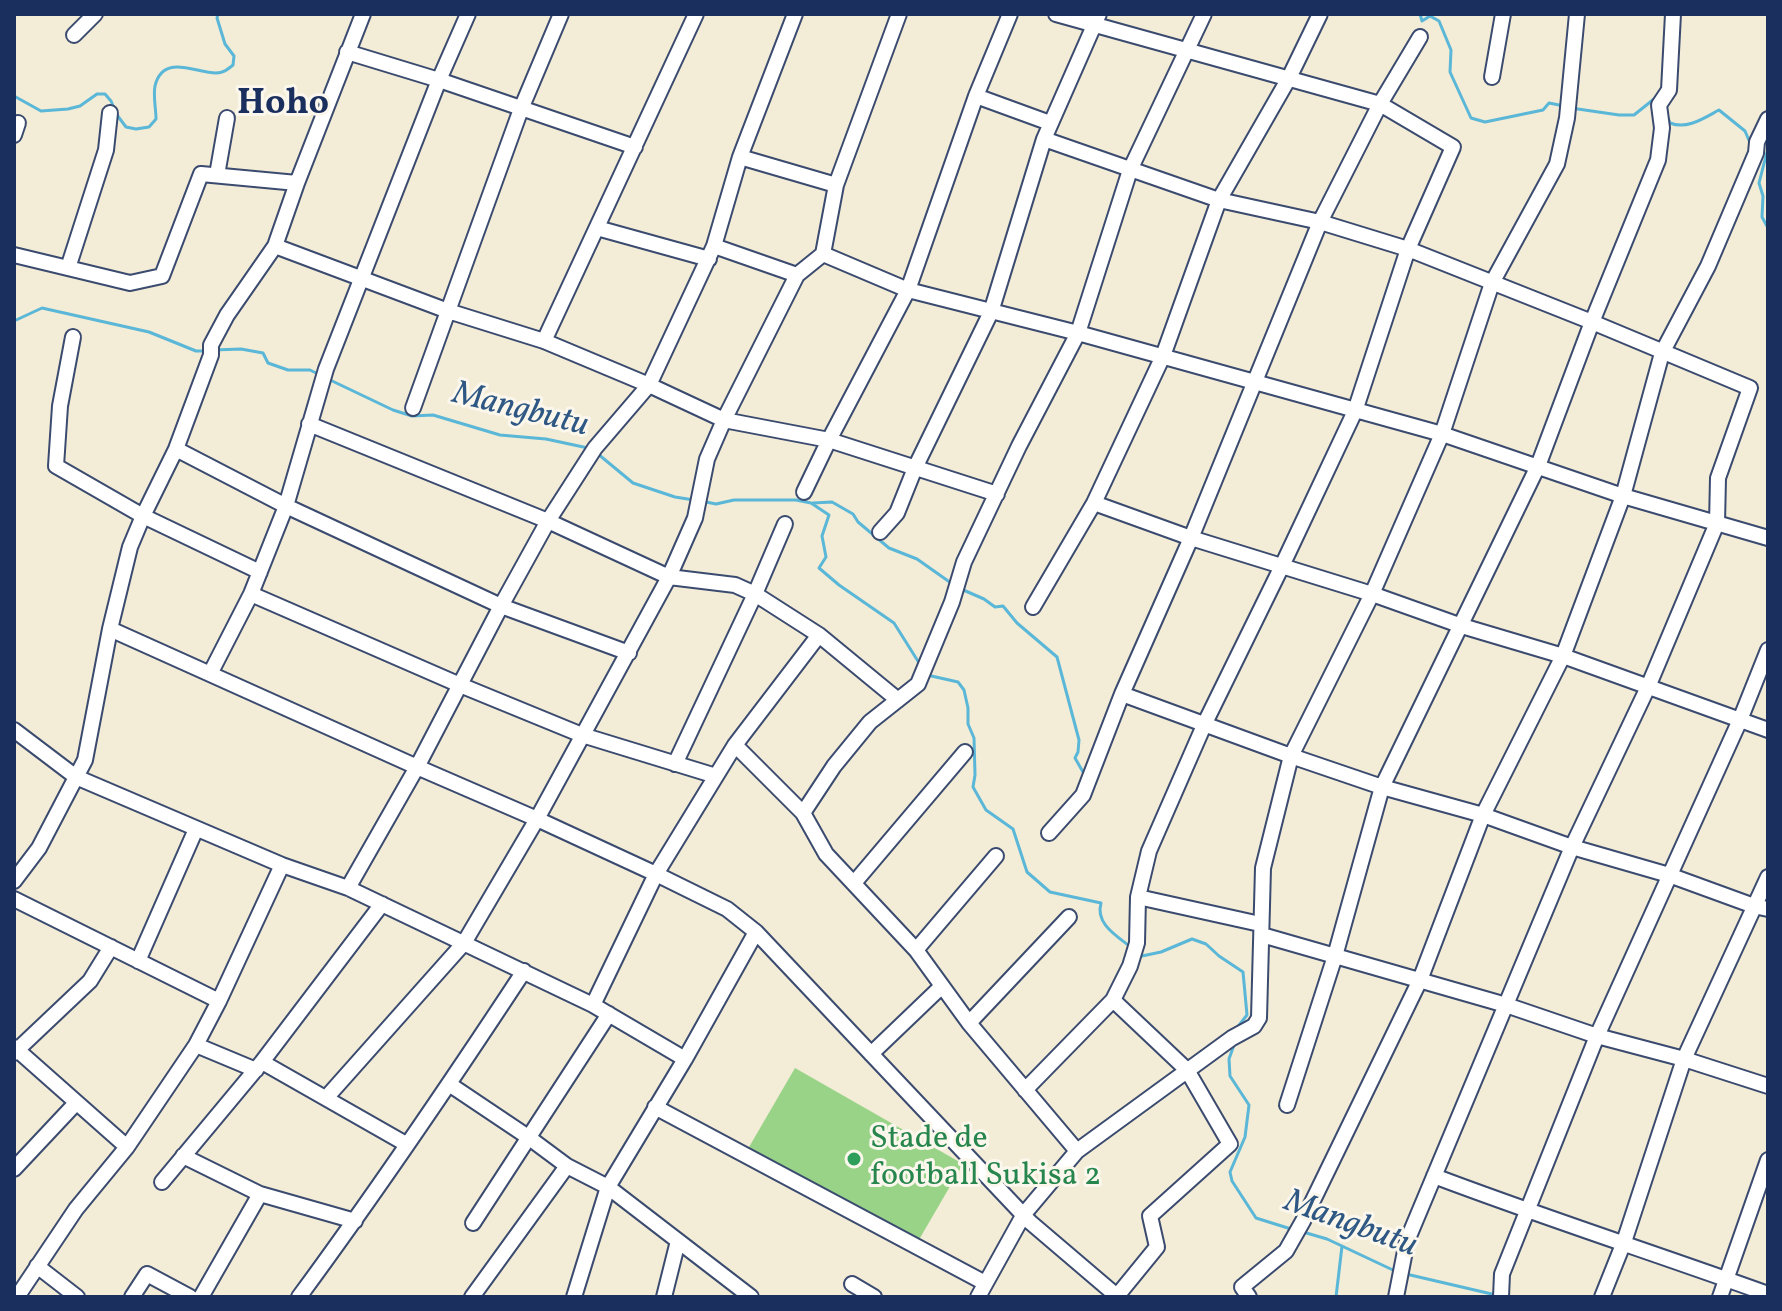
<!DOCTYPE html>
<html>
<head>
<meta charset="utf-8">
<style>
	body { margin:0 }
	#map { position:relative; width:1782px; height:1311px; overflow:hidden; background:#f3ecd6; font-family:Vollkorn,serif }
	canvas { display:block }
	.frame { position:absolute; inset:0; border:16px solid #1b2f5e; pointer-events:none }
</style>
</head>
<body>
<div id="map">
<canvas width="1782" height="1311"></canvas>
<div class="frame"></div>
</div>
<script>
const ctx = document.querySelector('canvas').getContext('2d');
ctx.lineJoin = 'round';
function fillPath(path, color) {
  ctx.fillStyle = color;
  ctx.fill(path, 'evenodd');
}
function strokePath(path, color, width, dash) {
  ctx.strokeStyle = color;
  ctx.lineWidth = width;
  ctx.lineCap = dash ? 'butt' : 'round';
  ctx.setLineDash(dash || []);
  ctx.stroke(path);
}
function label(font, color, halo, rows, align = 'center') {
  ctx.font = font + ' Vollkorn,serif';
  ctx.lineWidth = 6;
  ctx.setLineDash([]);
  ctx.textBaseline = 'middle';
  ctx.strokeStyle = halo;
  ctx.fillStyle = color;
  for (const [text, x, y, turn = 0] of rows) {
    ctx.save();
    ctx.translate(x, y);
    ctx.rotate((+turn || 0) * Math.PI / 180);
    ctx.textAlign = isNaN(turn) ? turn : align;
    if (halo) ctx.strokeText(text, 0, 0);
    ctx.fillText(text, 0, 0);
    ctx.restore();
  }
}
const green = new Path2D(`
	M 795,1068 L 963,1164 L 913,1250 L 745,1154 Z`);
const stream = new Path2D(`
	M 1420,14 L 1422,21 L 1430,16 L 1439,21 L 1451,50 L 1450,72 L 1471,118 L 1485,122 L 1543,110 L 1549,103 L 1564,106
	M 14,96 L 41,111 L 68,109 L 80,106 L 97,94 L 105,94 L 111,101 L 114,108
	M 1571,108 L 1619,115 L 1634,115 L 1654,99 L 1657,101
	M 1666,113 L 1670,123 C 1687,130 1704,118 1719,110 L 1745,131 L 1751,145
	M 117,115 L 126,127 L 136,129 L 149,127 L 156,119 C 156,109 153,96 155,86 C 163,53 195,73 216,73 C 223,73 227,70 233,65 L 234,56 L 225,44 L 217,18 L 218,14
	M 1767,152 L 1759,183 L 1763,196 L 1762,217 L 1768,228
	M 14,321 L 42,308 L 149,332 L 196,351 L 206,351
	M 214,350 L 241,349 L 263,353 L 268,363 L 288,370 L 310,370 L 318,374
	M 328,379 L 393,410 L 412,416 L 433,415 L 500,435 L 546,439 L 588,448
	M 598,454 L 633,483 L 675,497 L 694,500
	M 701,501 L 716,504 L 734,500 L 796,500 L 811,503 L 829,515 L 822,536 L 826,557 L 819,568 L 839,585 L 894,623 L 921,666
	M 813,503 L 832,502 L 853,514 L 858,522 L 889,548 L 917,559 L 951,583
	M 961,589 L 984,599 L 995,607 L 1003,606 L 1017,623 L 1057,657 L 1079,740 L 1078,752 L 1075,758 L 1083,772
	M 927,675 L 958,682 L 964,690 L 968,708 L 968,724 L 974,738 L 975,775 L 973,787 L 986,810 L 1013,829 L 1027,872 L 1050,892 L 1101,903 C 1095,924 1117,936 1132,948
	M 1138,953 L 1142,956 L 1161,952 L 1192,939 L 1206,944 L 1219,956 L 1243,972 L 1247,1015 L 1236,1029
	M 1234,1045 L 1229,1059 L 1230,1076 L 1249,1105 L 1245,1137 L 1230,1172 L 1232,1181 L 1256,1218 L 1291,1229
	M 1303,1232 L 1327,1239 L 1395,1271
	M 1406,1274 L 1496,1295
	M 1336,1297 L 1342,1246`);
const minor = new Path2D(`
	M 74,35 L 95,14
	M 347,52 L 439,80 L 635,147
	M 1492,77 L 1503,14
	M 976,96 L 1050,123
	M 14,135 L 18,123
	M 1044,139 L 1219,200 L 1320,222 L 1408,249 L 1592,322 L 1750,388 L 1718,478 L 1717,523 L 1648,687 L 1572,847 L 1407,1241 L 1396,1297
	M 740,157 L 836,185
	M 217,175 L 227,118
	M 597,228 L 709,259
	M 275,246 L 448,311 L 544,341 L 649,385 L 724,420 L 829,440 L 997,494
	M 714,246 L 797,275
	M 823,254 L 908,290 L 1078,333 L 1442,434 L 1623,496 L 1768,538
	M 14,255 L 130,283 L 162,276 L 201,174 L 297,183
	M 68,268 L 106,150 L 110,113
	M 73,337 L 60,406 L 56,466 L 143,516 L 260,572
	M 544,341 L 696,14
	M 413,408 L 521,109 L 561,14
	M 309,424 L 548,521 L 669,577 L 735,585 L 755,594 L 819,635 L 898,700
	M 176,449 L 286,506 L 501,606 L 629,653
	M 804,492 L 829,440 L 908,290 L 976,96 L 1010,14
	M 1094,503 L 1191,538 L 1372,594 L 1462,626 L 1563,656 L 1768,730
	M 880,532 L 897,513 L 915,468 L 991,312 L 1044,139 L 1099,14
	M 251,594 L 460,685 L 582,735 L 716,776
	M 1033,607 L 1094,503 L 1163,356 L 1219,200 L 1289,78 L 1320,14
	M 110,629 L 417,767 L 537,819 L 656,874 L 727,909 L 756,932 L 1030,1222 L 1118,1297
	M 210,674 L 251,594 L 286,506 L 326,369 L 439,80 L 468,14
	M 1122,694 L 1291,756 L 1382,787 L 1483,815 L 1572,847 L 1669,875 L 1754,906 L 1768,909
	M 14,730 L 76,777 L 282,865 L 348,888 L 593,1005 L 685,1059
	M 735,745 L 803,813 L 826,854 L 916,950 L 969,1023 L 1077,1151
	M 675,764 L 755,594 L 785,524
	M 803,813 L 834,766 L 870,722 L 918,684 L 952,602 L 964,562 L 1019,446 L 1078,333 L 1130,170 L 1204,14
	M 1049,833 L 1083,795 L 1122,694 L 1191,538 L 1320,222 L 1380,104 L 1420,37
	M 14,881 L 39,848 L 85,760 L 110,629 L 130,547 L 143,516 L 176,449 L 211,355 L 211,345 L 227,315 L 275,246 L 297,183 L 363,14
	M 854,883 L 965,752
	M 348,888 L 417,767 L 501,606 L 548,521 L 595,448 L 649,385 L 714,246 L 740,157 L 795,14
	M 1138,897 L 1260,924
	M 14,899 L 219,1001
	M 1262,935 L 1506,1005 L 1597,1036 L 1684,1059 L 1768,1086
	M 916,950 L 996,856
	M 138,961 L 196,829
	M 1113,1000 L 1187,1070 L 1230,1144 L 1150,1216 L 1157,1247 L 1117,1296
	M 593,1005 L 656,874 L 735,745 L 819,635
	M 969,1023 L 1069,917
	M 196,1045 L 256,1070
	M 14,1047 L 127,1147
	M 14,1053 L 90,981 L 111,947
	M 871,1054 L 942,986
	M 262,1062 L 406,1144
	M 449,1084 L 528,1137 L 567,1166 L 608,1187 L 751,1297
	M 1025,1090 L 1113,1000 L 1130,966 L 1137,943 L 1138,897 L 1149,851 L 1205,723 L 1282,566 L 1355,411 L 1408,249 L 1453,147 L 1380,104 L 1056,14
	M 326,1098 L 464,943 L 537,819 L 669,577 L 695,518 L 707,459 L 724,420 L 797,275 L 823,254 L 836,185 L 899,14
	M 1287,1105 L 1335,956 L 1382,787 L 1538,466 L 1592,322 L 1658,160 L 1662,128 L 1659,105 L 1669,90 L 1673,14
	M 655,1107 L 985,1283
	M 183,1156 L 260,1194 L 355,1221
	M 14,1169 L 76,1103
	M 1434,1176 C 1545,1218 1657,1254 1768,1294
	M 162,1182 L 262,1062 L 382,904
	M 473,1223 L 609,1014
	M 37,1266 L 77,1297
	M 852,1284 L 874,1297
	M 17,1297 L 76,1209 L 127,1147 L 196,1045 L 219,1001 L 282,865
	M 132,1297 L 147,1274 L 190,1297
	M 201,1297 L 260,1194
	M 299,1297 C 377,1191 451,1082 524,971
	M 472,1297 L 567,1166
	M 574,1297 L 608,1187 L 685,1059 L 756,932
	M 664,1297 L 678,1241
	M 978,1297 L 1024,1214 L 1077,1151 L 1232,1038 L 1254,1026 L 1259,1018 L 1263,868 L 1291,756 L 1372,594 L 1442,434 L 1492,283 L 1557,164 L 1567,118 L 1577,14
	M 1249,1297 L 1242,1287 L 1286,1251 L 1303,1221 L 1420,980 L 1483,815 L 1563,656 L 1623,496 L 1662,353 L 1708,266 L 1756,153 L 1757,142 L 1768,119
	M 1501,1297 L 1502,1274 L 1597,1036 L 1740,720 L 1768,650
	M 1602,1297 L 1624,1242 L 1684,1059 L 1768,877
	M 1720,1297 L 1768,1160`);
const markers = [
	[854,1159,8,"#2e9e5b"]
];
const leisureNames = [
	["Stade de",870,1141],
	["football Sukisa 2",870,1178]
];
const waterNames = [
	["Mangbutu",520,412,14],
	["Mangbutu",1350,1226,20]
];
const quarterNames = [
	["Hoho",283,106]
];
fillPath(green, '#98d388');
strokePath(stream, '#5ab7d8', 3);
strokePath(minor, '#3b4b70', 18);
strokePath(minor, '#fff', 14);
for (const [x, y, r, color] of markers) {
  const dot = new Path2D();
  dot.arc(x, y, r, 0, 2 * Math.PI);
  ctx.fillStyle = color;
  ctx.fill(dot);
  strokePath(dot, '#fbf7ec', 3);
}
label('32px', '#27864d', '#fbf7ec', leisureNames, 'left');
label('italic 34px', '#2e5883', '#fbf7ec', waterNames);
label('bold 36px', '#1b2f5e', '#fbf7ec', quarterNames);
</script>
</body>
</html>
